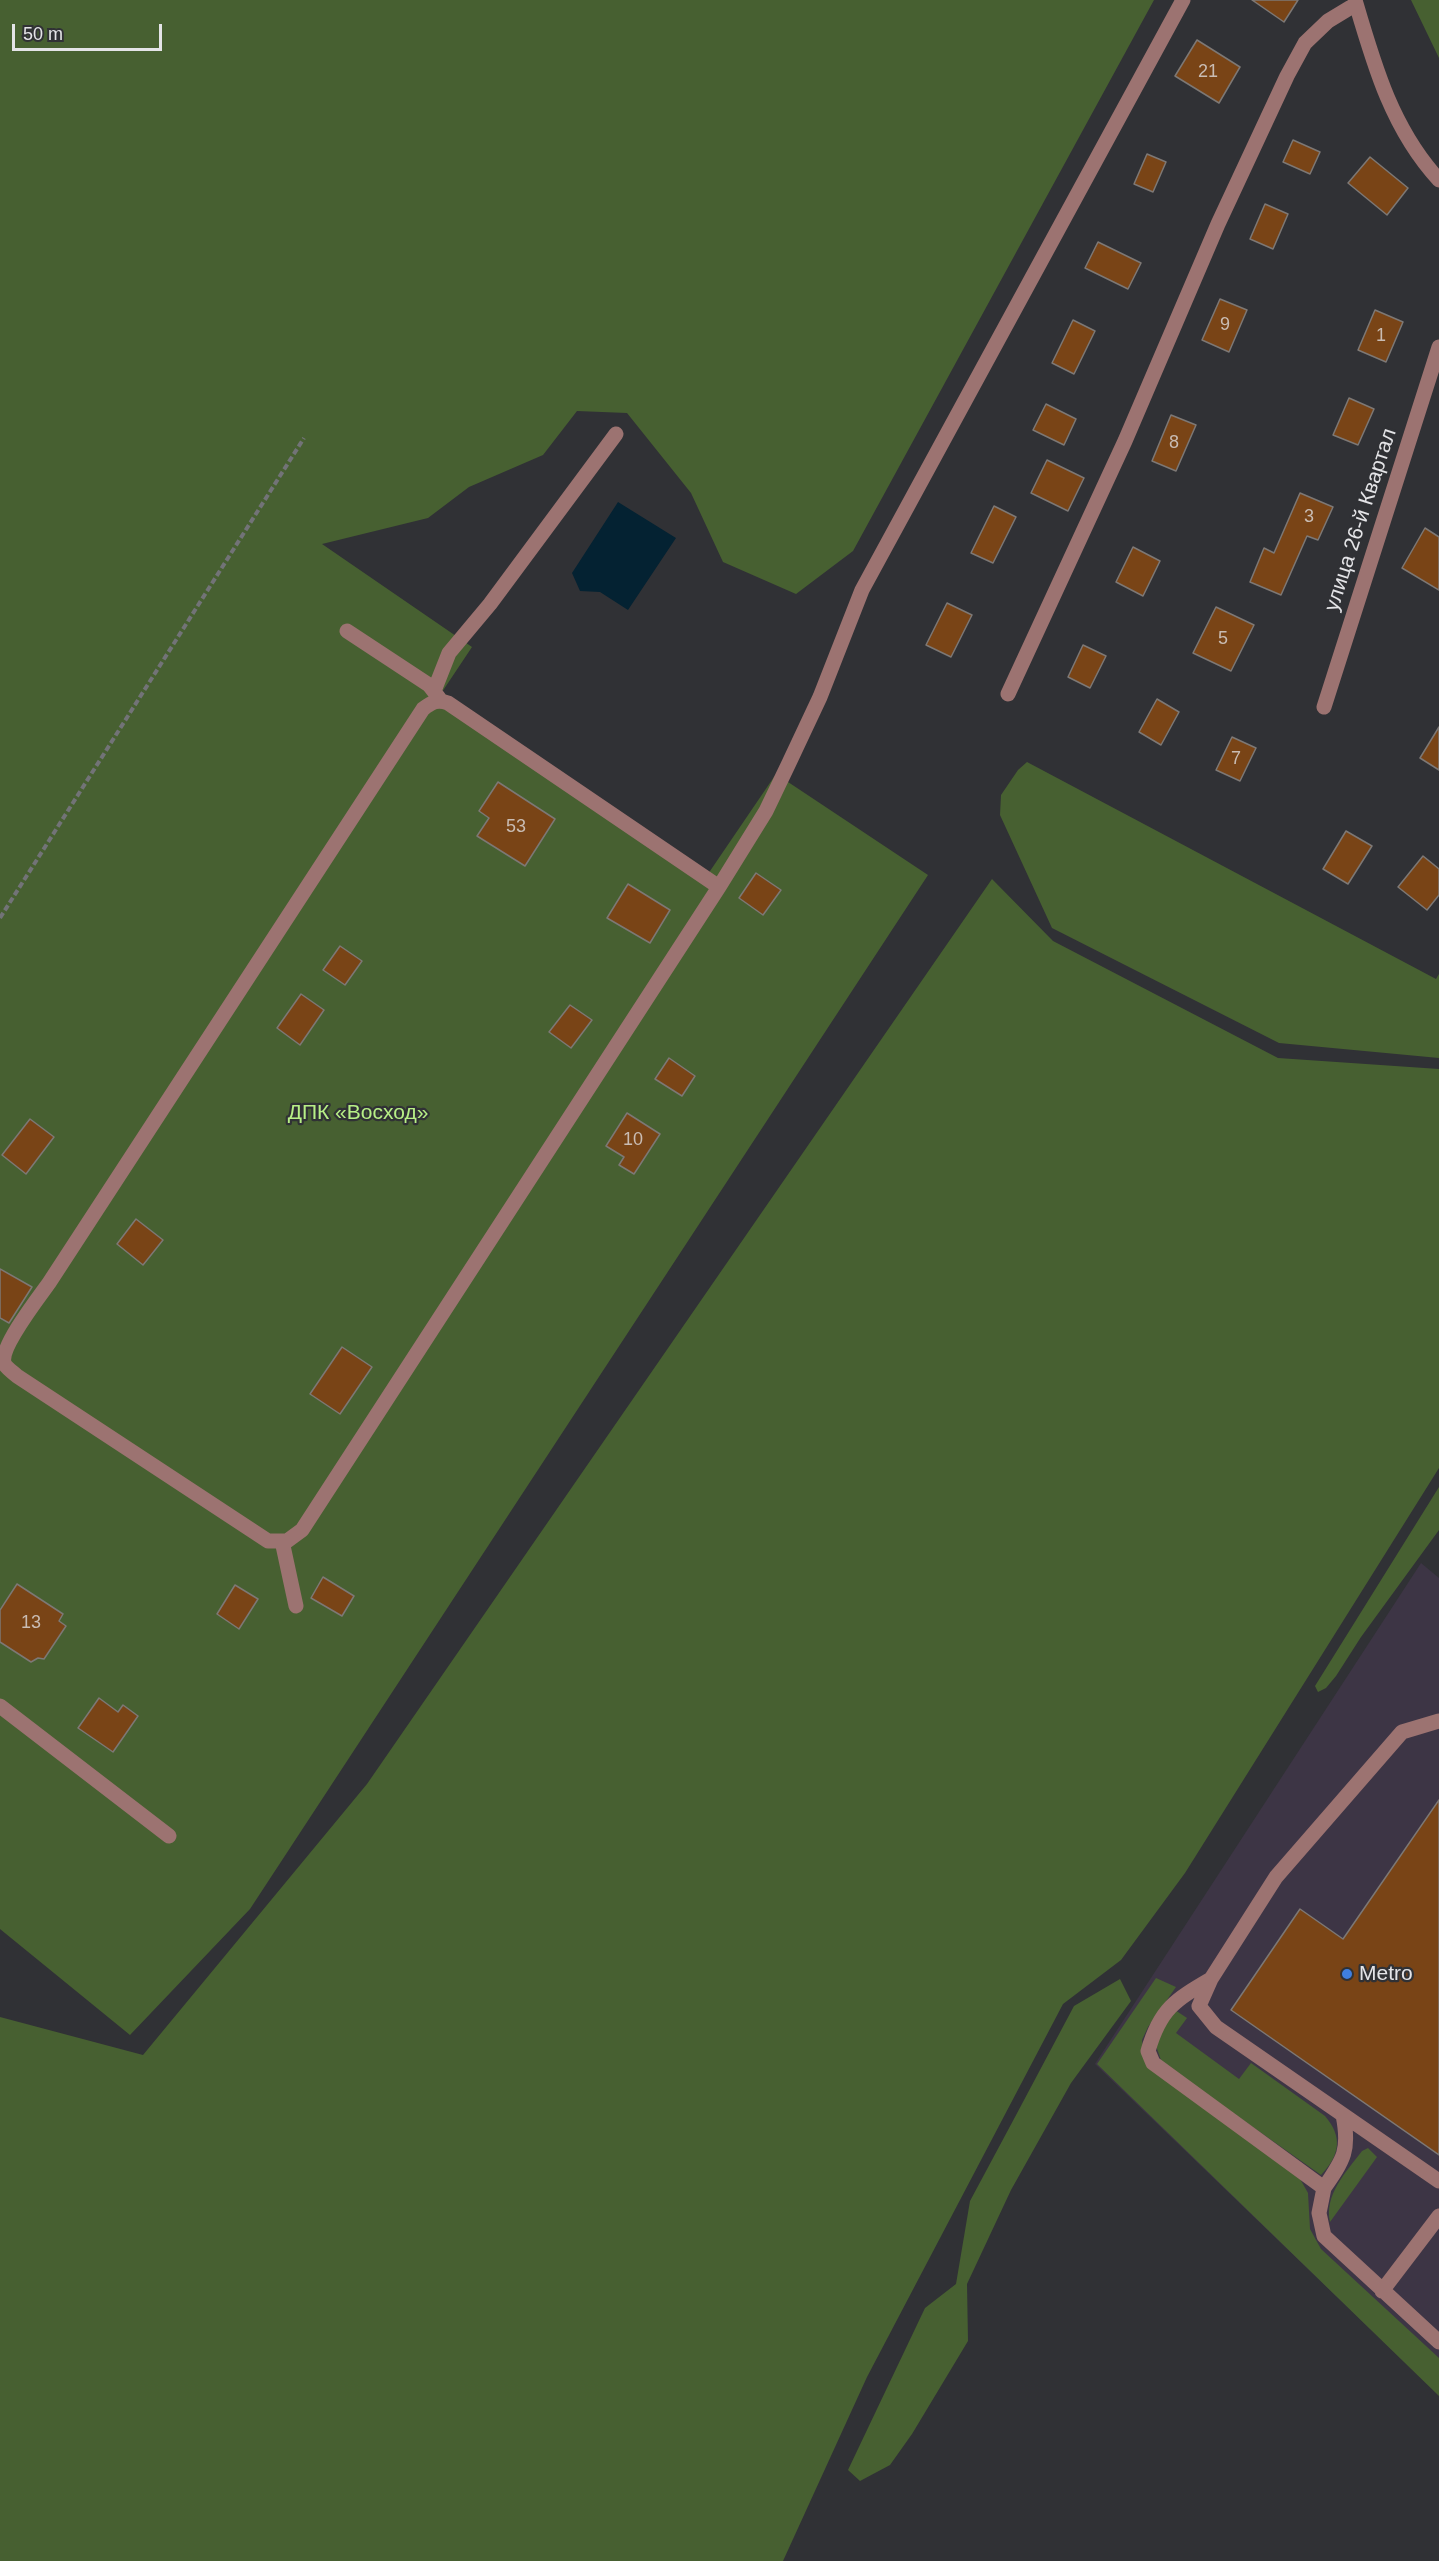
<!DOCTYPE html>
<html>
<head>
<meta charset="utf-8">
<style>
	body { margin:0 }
	#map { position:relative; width:1439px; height:2561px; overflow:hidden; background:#303135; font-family:Arial,sans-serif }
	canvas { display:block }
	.scale { position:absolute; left:12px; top:24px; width:150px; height:27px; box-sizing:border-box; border:3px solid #e4e4e7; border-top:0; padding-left:8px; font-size:18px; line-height:21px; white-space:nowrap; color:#e4e4e7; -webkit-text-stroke:4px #303135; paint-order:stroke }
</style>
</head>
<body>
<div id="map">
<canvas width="1439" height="2561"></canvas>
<div class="scale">50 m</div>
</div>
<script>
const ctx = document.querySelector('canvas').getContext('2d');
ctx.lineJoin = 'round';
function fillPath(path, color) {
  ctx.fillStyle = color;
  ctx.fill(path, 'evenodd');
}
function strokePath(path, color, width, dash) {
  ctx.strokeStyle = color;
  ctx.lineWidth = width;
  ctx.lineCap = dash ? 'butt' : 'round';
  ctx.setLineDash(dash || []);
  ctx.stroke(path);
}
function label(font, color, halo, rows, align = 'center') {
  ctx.font = font + ' Arial,sans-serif';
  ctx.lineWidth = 4.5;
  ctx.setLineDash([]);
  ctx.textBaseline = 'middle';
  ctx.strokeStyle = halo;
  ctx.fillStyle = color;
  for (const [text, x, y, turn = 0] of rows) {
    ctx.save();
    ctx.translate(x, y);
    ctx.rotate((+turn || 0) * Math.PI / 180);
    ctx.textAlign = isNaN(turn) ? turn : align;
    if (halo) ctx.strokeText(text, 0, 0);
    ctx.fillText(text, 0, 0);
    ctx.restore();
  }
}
const commercial = new Path2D(`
	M 1421,1563 L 1439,1578 L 1439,2395 L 1095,2064 Z`);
const green = new Path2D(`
	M 0,0 L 1154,0 L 853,551 L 796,594 L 723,562 L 691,493 L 627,413 L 577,411 L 543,455 L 469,487 L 428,518 L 322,544 L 472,647 L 442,692 L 708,874 L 776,774 L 928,875 L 250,1909 L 130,2035 L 0,1929 Z
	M 1411,0 L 1439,0 L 1439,58 Z
	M 1027,762 L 1436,979 L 1439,974 L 1439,1058 L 1279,1043 L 1052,928 L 1000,815 L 1001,795 L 1018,770 Z
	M 992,879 L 1053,941 L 1278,1058 L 1439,1069 L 1439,1468 L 1185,1873 L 1121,1960 L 1063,2004 L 867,2377 L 783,2561 L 0,2561 L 0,2017 L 143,2055 L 367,1784 Z
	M 1439,1487 L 1439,1530 L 1361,1637 L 1336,1676 L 1326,1688 L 1318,1692 L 1315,1686 Z
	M 1156,1978 L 1176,1987 L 1148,2027 L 1142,2040 L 1144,2056 L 1299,2177 L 1308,2193 L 1310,2229 L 1321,2249 L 1439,2358 L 1439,2396 L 1097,2064 Z
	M 1120,1979 L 1131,2001 L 1071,2083 L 1011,2190 L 967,2284 L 968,2341 L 912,2434 L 890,2465 L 860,2481 L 848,2470 L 925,2308 L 956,2284 L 970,2201 L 1015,2117 L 1074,2006 Z
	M 1175,2010 L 1187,2018 L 1176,2033 L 1239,2079 L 1251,2063 L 1325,2116 C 1343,2137 1340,2155 1321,2175 L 1162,2063 L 1155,2043 Z
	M 1368,2148 L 1377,2157 L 1330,2222 C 1324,2195 1346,2172 1362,2151 Z`);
const water = new Path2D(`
	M 618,502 L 676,538 L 628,610 L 600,592 L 580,591 L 572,573 Z`);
const building = new Path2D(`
	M 1252,0 L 1298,0 L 1284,22 Z
	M 1197,40 L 1240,67 L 1219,103 L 1175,76 Z
	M 1293,140 L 1320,152 L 1310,174 L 1283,162 Z
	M 1147,154 L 1166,162 L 1153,192 L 1134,184 Z
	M 1370,157 L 1408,188 L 1387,215 L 1348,183 Z
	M 1265,204 L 1288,214 L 1273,249 L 1250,239 Z
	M 1098,242 L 1141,263 L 1128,289 L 1085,268 Z
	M 1220,299 L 1247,310 L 1229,352 L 1202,340 Z
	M 1375,310 L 1403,322 L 1386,362 L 1358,350 Z
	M 1073,320 L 1095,331 L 1074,374 L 1052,363 Z
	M 1349,398 L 1374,409 L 1358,445 L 1333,435 Z
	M 1046,404 L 1076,419 L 1064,445 L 1033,430 Z
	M 1171,415 L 1196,425 L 1176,471 L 1152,461 Z
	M 1047,460 L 1084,478 L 1068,511 L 1031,493 Z
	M 1300,493 L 1333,507 L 1318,540 L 1307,536 L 1281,595 L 1250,582 L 1264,548 L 1274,553 Z
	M 994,506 L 1016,517 L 993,563 L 971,553 Z
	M 1425,528 L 1439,537 L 1439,590 L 1402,568 Z
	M 1133,547 L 1160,561 L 1143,596 L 1116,582 Z
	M 947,603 L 972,615 L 951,657 L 926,645 Z
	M 1216,607 L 1254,625 L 1231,671 L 1193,653 Z
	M 1083,645 L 1106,656 L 1090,688 L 1068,677 Z
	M 1157,699 L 1179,712 L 1161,745 L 1139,732 Z
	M 1439,727 L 1439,770 L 1420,758 Z
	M 1232,737 L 1256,748 L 1240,781 L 1216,770 Z
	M 498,782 L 555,819 L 525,866 L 477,836 L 489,818 L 479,811 Z
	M 1346,831 L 1372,846 L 1348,884 L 1323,869 Z
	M 1423,856 L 1439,869 L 1439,895 L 1427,910 L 1398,887 Z
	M 756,873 L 781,890 L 763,915 L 739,898 Z
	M 628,884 L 670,910 L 650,943 L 607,918 Z
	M 340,946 L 362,961 L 345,985 L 323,970 Z
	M 301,994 L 324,1010 L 300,1045 L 277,1028 Z
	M 570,1005 L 592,1020 L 571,1048 L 549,1032 Z
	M 669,1058 L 695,1076 L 682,1096 L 655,1079 Z
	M 627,1113 L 660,1134 L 634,1174 L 619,1165 L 624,1157 L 606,1146 Z
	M 30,1119 L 54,1137 L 26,1174 L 2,1155 Z
	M 136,1219 L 163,1240 L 143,1265 L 117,1244 Z
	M 0,1269 L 32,1287 L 9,1323 L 0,1318 Z
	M 342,1347 L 372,1367 L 340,1414 L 310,1394 Z
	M 323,1577 L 354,1596 L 342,1616 L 311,1598 Z
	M 17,1584 L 63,1614 L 59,1621 L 66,1626 L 44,1659 L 38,1658 L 31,1662 L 0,1642 L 0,1610 Z
	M 235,1585 L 258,1599 L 239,1629 L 217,1614 Z
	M 99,1698 L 118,1712 L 123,1705 L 138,1716 L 113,1752 L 78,1728 Z
	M 1439,1800 L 1439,2155 L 1231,2010 L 1300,1909 L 1343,1939 Z`);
const path = new Path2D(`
	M 0,918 L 304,438`);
const minor = new Path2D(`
	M 1355,0 C 1374,65 1392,129 1439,180
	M 347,631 L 429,685 L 439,698
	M 434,691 L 449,653 L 490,604 L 616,434
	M 1008,694 L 1125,441 L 1218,224 L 1287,76 L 1305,43 L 1328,21 L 1356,4
	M 1324,707 L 1439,347
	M 719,887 L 448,703 C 437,699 432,702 423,709 L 49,1283 C 39,1297 0,1347 4,1363 C 6,1368 13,1372 17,1376 L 268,1541 L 287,1541 L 302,1530 L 719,887 L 766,811 L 789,763 L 820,697 L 862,590 L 1183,0
	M 282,1541 L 296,1606
	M 0,1706 L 169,1836
	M 1439,1721 L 1402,1732 L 1276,1877 L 1211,1979 L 1199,2006 L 1216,2027 L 1439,2181
	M 1211,1979 C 1175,2000 1160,2009 1148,2051 L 1153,2063 L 1324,2188 L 1319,2213 L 1324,2236 L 1439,2342
	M 1324,2188 C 1344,2159 1350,2150 1343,2115
	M 1382,2291 L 1439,2216`);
const markers = [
	[1347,1974,6,"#3f7fe0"]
];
const numberNames = [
	["21",1208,72],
	["9",1225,325],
	["1",1381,336],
	["8",1174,443],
	["3",1309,517],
	["5",1223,639],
	["7",1236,759],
	["53",516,827],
	["10",633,1140],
	["13",31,1623]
];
const streetNames = [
	["улица 26-й Квартал",1361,520,-72]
];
const parkNames = [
	["ДПК «Восход»",358,1113]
];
const poiNames = [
	["Metro",1359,1974]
];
fillPath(commercial, '#3d3545');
fillPath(green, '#476031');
fillPath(water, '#042232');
fillPath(building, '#794416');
strokePath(building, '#7d7875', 1.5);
strokePath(path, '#727377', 4, [6, 3]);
strokePath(minor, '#9c7371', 15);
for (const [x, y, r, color] of markers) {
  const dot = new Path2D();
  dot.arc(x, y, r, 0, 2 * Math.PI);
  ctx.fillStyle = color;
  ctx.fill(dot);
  strokePath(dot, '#303135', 2);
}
label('18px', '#c9bcb3', null, numberNames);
label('21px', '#e4e4e7', '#303135', streetNames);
label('21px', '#b7ef86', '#303135', parkNames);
label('21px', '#e4e4e7', '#303135', poiNames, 'left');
</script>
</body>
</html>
